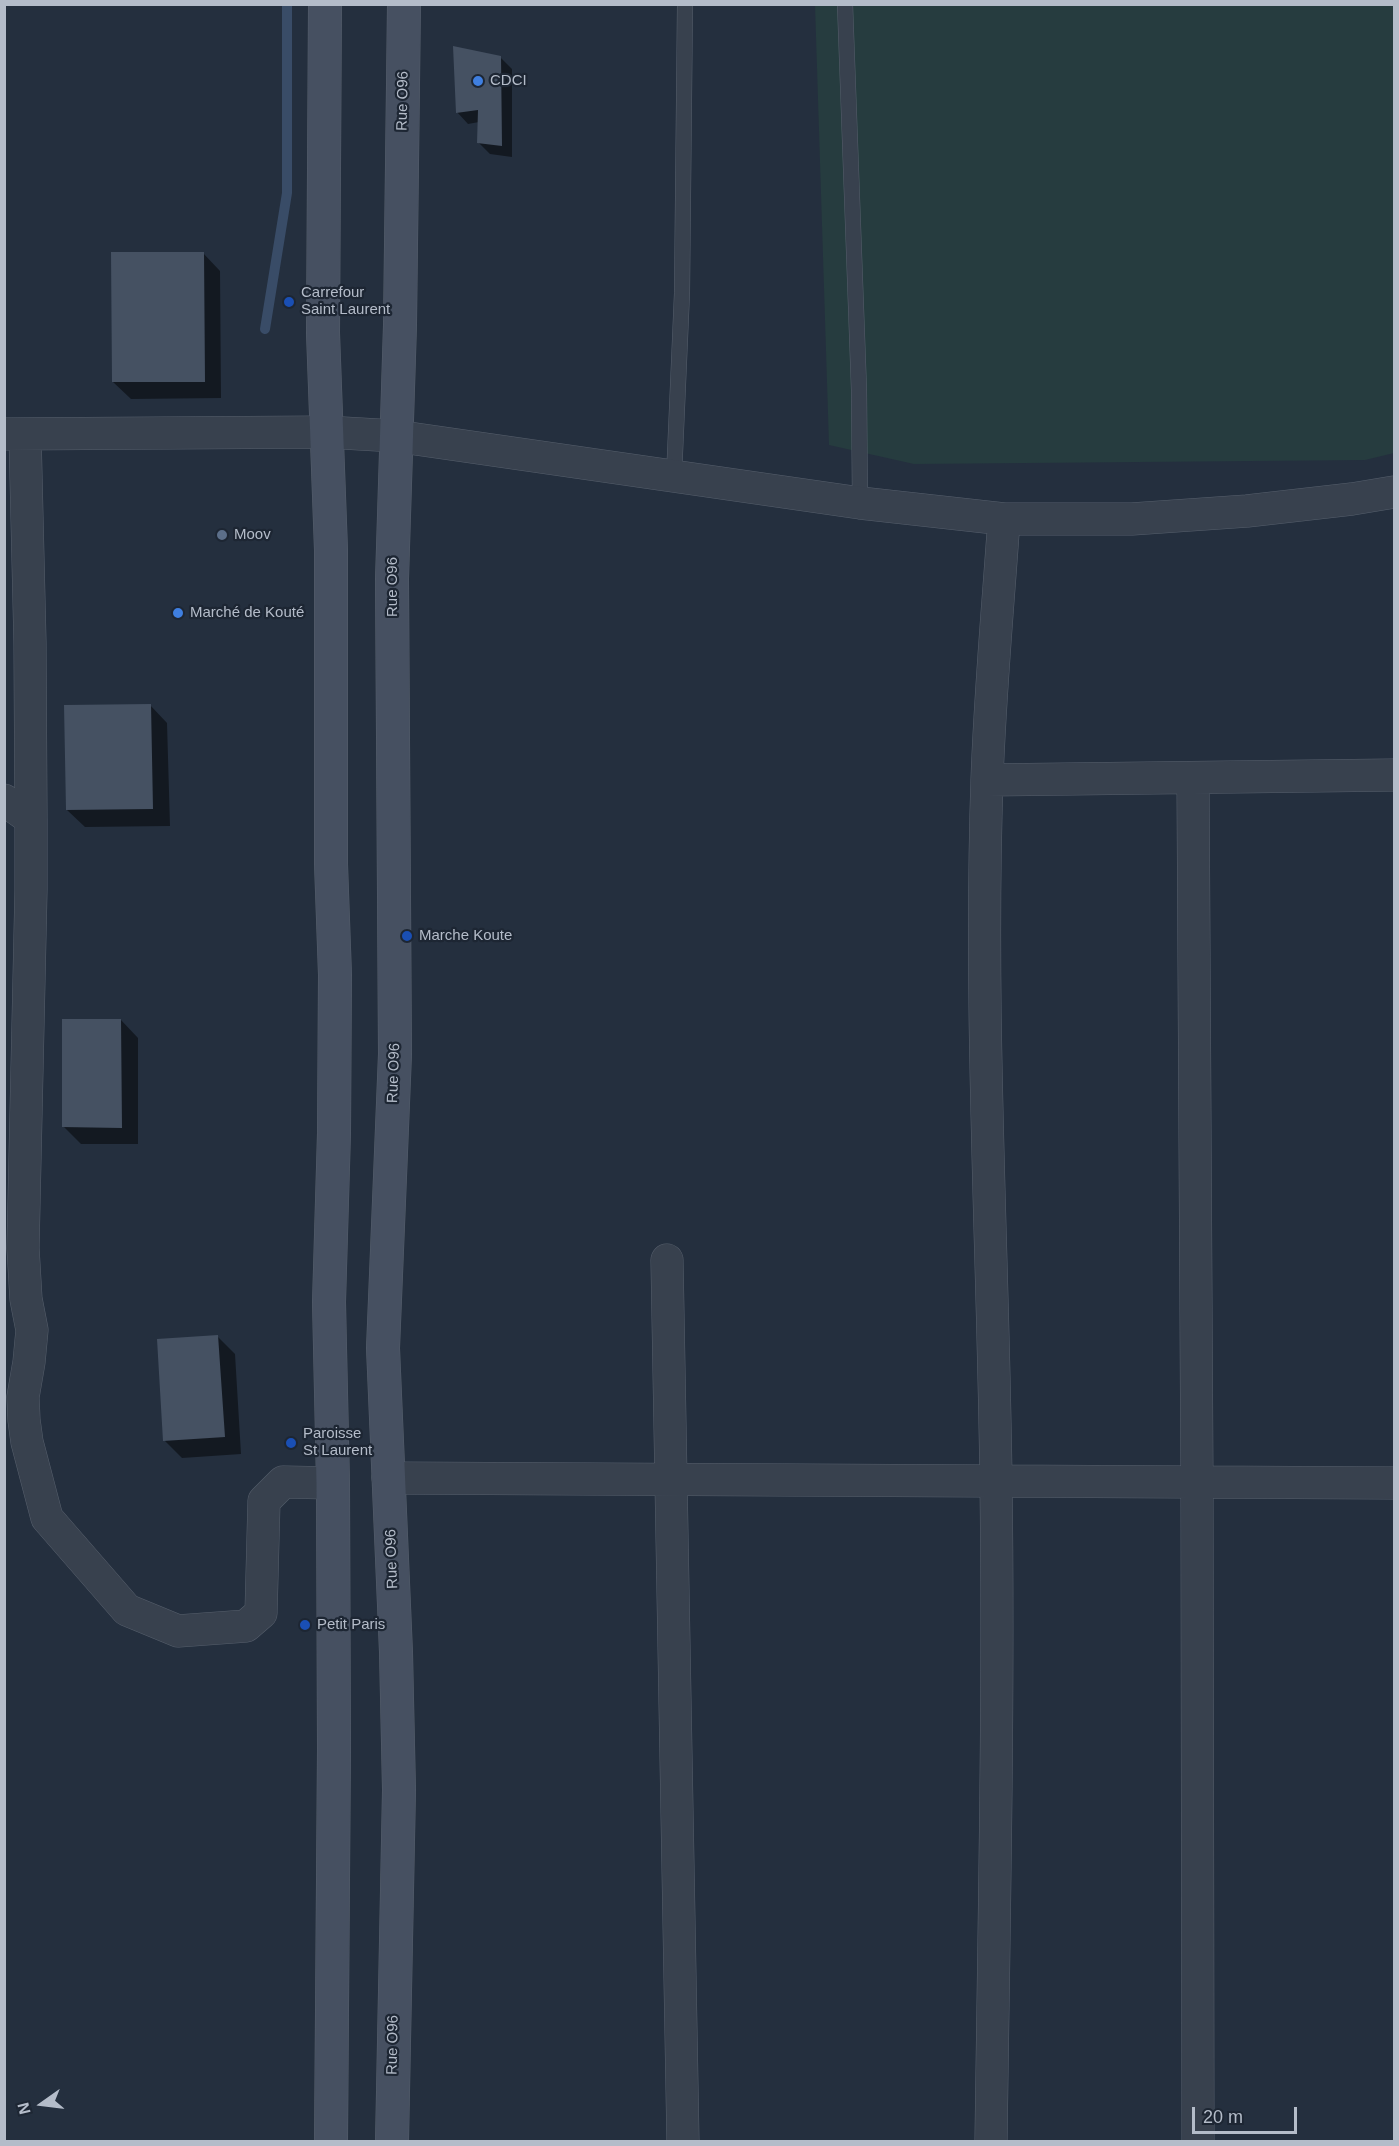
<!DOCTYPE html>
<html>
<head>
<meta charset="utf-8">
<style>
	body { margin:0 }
	#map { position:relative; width:1399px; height:2146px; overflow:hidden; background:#242f3e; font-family:Arial,sans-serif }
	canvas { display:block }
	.frame { position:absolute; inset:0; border:6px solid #b4bcc9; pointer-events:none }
	.north { position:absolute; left:12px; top:2074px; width:60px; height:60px; -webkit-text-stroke:4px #1d2633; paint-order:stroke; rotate:256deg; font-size:16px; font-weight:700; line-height:24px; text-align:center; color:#b4bcc9 }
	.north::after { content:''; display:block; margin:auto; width:21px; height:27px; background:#b4bcc9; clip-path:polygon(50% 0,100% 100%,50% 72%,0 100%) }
	.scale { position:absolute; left:1192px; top:2107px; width:105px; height:27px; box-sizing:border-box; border:3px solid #b4bcc9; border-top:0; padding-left:8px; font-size:18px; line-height:21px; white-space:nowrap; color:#b4bcc9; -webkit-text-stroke:4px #1d2633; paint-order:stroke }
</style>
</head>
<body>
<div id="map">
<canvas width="1399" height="2146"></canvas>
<div class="frame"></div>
<div class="north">N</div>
<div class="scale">20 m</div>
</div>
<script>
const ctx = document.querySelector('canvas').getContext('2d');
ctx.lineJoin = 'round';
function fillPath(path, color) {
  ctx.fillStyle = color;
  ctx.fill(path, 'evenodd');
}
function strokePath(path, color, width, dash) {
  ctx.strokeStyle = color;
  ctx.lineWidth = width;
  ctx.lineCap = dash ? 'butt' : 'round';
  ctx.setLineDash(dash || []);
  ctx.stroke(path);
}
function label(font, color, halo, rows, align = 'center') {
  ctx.font = font + ' Arial,sans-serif';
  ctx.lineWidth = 4.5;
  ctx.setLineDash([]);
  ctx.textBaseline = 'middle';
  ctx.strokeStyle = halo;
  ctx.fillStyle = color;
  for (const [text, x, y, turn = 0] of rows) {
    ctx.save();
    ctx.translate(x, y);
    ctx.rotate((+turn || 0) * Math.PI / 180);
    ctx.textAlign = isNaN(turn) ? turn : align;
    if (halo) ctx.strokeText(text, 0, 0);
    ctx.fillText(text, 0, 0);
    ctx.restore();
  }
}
const green = new Path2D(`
	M 815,5 L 1394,5 L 1394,453 L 1365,460 L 914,464 L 829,445 Z`);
const shadow = new Path2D(`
	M 500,57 L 512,69 L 512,157 L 490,154 L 478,142 L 479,122 L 468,124 L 457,112 Z
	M 203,253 L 220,271 L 221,398 L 131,399 L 113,382 Z
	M 4,280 L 5,280 L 6,317 L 4,317 Z
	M 150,705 L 167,723 L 170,826 L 85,827 L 67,810 Z
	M 121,1020 L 138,1038 L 138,1144 L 81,1144 L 64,1127 Z
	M 218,1337 L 235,1354 L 241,1454 L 182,1458 L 165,1441 Z`);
const stream = new Path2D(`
	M 265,329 L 287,193 L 287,4`);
const building = new Path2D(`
	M 453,46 L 501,56 L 502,146 L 477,143 L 478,110 L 456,113 Z
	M 111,252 L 204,252 L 205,382 L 112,382 Z
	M 151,704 L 153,809 L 66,810 L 64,705 Z
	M 62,1019 L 121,1019 L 122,1128 L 62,1127 Z
	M 218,1335 L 225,1437 L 163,1441 L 157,1339 Z`);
const lane = new Path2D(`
	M 845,4 L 859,390 L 860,503
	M 674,477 L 682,293 L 685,4`);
const street = new Path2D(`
	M 4,434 L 326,432 L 395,436 L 860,503 L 1004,519 L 1132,519 L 1247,511 L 1352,499 L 1394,492
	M 25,434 L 30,643 L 31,819
	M 1193,778 L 1197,1483 L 1198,2142
	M 987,780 L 1394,775
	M 4,800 L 31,819 L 31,890 L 23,1248 L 26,1299 L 32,1330 L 29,1362 L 23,1397 L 24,1420 L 27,1442 L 47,1518 L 127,1610 L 178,1631 L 246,1626 L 261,1613 L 264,1501 L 283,1482 L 333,1483
	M 667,1260 L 683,2142
	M 388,1478 L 1394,1483
	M 991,2142 C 994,1921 999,1701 996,1481 C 993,1248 979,1013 987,780 C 990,693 998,606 1004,519`);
const secondary = new Path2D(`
	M 325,4 L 323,333 L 331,550 L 331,864 L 335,975 L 334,1133 L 329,1302 L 333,1483 L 334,1748 L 331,2142
	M 392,2142 L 399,1790 L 396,1652 L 383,1348 L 395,1054 L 392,579 L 400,325 L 404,4`);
const markers = [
	[478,81,6,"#3f7fe0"],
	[289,302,6,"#1a4fb4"],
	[222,535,6,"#5c6f8a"],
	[178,613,6,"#3f7fe0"],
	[407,936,6,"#1a4fb4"],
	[291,1443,6,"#1a4fb4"],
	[305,1625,6,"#1a4fb4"]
];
const poiNames = [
	["CDCI",490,81],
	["Carrefour",301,293],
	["Saint Laurent",301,310],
	["Moov",234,535],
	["Marché de Kouté",190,613],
	["Marche Koute",419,936],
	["Paroisse",303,1434],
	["St Laurent",303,1451],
	["Petit Paris",317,1625]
];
const streetNames = [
	["Rue O96",403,101,-89],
	["Rue O96",393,587,-90],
	["Rue O96",394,1073,-88],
	["Rue O96",392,1559,-92],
	["Rue O96",393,2045,-89]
];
fillPath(green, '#263c3f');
fillPath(shadow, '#0007');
strokePath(stream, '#394c67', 10);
fillPath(building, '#455162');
strokePath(lane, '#565f6c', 16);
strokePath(street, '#565f6c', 33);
strokePath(secondary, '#565f6c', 34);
strokePath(lane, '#38414e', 15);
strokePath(street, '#38414e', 32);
strokePath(secondary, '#465061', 33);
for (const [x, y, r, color] of markers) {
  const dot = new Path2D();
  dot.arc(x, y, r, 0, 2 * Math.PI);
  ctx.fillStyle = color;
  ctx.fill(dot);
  strokePath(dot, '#1d2633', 2);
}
label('15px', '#b4bcc9', '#1d2633', poiNames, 'left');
label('15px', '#b4bcc9', '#1d2633', streetNames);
</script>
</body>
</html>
